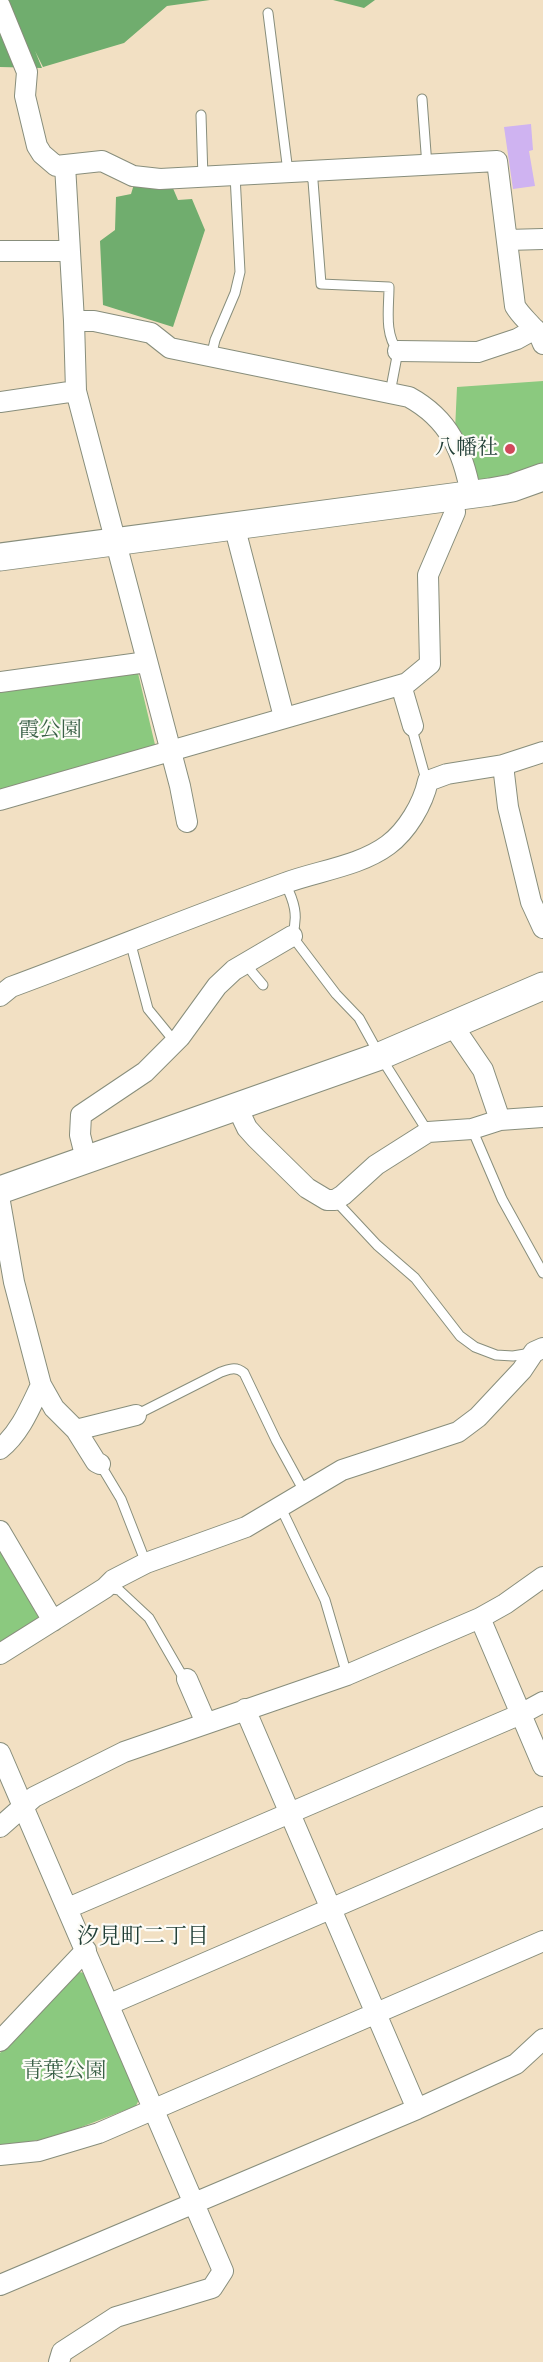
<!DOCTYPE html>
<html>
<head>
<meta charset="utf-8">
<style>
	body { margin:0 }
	canvas { display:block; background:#f2e0c3 }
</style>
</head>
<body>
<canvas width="543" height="2362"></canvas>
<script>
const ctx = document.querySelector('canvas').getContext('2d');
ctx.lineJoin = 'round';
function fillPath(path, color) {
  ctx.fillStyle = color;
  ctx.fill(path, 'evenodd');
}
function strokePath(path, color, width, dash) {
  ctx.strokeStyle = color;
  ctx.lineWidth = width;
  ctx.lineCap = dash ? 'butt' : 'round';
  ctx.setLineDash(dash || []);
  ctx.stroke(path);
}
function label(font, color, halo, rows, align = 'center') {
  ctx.font = font + ' Cardo,"Noto Serif JP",serif';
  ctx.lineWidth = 4.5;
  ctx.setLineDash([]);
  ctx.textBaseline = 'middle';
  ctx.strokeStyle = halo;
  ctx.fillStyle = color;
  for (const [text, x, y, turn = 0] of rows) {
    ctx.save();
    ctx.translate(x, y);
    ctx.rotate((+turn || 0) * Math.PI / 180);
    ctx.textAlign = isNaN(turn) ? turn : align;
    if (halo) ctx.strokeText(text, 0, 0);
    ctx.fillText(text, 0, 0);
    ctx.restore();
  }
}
const green = new Path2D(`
	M 543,381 L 543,465 L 517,474 L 482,482 L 473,474 L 455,430 L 457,387 Z
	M 137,669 L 157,753 L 0,796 L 0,689 Z
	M 0,1542 L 40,1610 L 39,1618 L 0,1642 Z
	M 78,1972 L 87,1973 L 140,2097 L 136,2106 L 53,2138 L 0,2146 L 0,2053 Z`);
const forest = new Path2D(`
	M 0,0 L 210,0 L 167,6 L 124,43 L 43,67 L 35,51 L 42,68 L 0,67 Z
	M 333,0 L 375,0 L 364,8 Z
	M 135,181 L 172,186 L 178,200 L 192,199 L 205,230 L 173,327 L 103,305 L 100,241 L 115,230 L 116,197 L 131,194 Z`);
const building = new Path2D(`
	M 531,124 L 533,150 L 529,151 L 535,186 L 513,189 L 504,127 Z`);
const lane = new Path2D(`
	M 268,13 L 288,172
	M 422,99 L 427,166
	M 201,115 L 203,178
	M 308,171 L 313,181 L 321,284 L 389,287 C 389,308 384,334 398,351 L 390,393
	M 211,357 L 215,340 L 235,293 L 240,272 L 235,175
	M 413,726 L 412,729 L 425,776 L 428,781
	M 285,883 C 294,901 299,916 292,936 L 336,994 L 359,1018 L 380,1056 L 428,1132
	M 130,941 L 148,1009 L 175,1042
	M 246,962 L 252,972 L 263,985
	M 472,1129 L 502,1199 L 543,1273
	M 335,1200 L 377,1245 L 415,1278 L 460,1336 L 475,1347 L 496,1355 L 513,1356 L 531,1353
	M 136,1415 L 221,1372 C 230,1369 236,1366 244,1373 L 276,1440 L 304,1491
	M 100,1464 L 121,1499 L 146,1563
	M 280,1506 L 325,1600 L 347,1675
	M 106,1588 L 119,1590 L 149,1618 L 183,1677 L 187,1679`);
const street = new Path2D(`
	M 0,6 L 27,72 L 25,96 L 37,146 L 42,154 L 56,166 L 102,161 L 133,176 L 160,179 L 497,161 L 515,306 C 523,320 538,328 543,344
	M 65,165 L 74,321 L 76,391 L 180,786 L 187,822
	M 507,240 L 543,239
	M 0,251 L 70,251
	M 74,321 L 94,321 L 151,333 L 170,348 L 409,397 C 449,419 463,451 471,495
	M 398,351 L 478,352 L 517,339 L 535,329
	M 0,402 L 76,391
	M 234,525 L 284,717
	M 0,682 L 147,662
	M 401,685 L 413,726
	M 543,752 L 503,765 L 508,807 L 531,902 L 543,928
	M 0,800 L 407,683 L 430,664 L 428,575 L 455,512 L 453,497
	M 0,996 L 11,987 C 103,953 193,916 285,883 C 317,871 360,866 388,845 C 407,831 423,804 428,781 L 447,774 L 503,765
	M 453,1026 L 483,1070 L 500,1120
	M 237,1107 L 247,1128 L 256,1138 L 307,1188 L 327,1200 L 335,1200 L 343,1195 L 376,1165 L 428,1132 L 472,1129 L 500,1120 L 543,1117
	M 86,1159 L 80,1135 L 81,1115 L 145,1072 L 180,1037 L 217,986 L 234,970 L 292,936
	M 0,1202 L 14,1282 L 41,1385 C 30,1408 20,1433 0,1449
	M 41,1385 L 54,1408 L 76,1430 L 96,1462 L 100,1464
	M 76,1430 L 136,1415
	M 0,1531 L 53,1621
	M 480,1618 L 543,1766
	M 0,1654 L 105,1588 L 113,1580 L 146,1563 L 246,1527 L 342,1470 L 458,1432 L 478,1417 L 522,1370 L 534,1352 L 543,1348
	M 187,1679 L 206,1723
	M 245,1709 L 417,2109
	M 0,1753 L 223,2271 L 212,2288 L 116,2317 L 62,2352 L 59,2362
	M 0,1827 L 34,1797 L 124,1752 L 347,1675 L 480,1618 L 505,1604 L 543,1577
	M 68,1908 L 521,1714 L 543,1702
	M 110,2004 L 543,1817
	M 0,2041 L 86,1950
	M 0,2155 L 39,2151 L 99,2133 L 543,1941
	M 0,2285 L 417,2109 L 516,2064 L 543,2039`);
const secondary = new Path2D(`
	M 0,557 L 490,492 L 512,488 L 543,477
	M 0,1190 L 380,1056 L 543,986`);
const markers = [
	[510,449,6,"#d1495b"]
];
const poiNames = [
	["八幡社",498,449]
];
const parkNames = [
	["霞公園",50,731],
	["青葉公園",64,2072]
];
const neighbourhoodNames = [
	["汐見町二丁目",143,1938]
];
fillPath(green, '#8bc97f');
fillPath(forest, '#70ad6e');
fillPath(building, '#cfb3f1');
strokePath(lane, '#888e7c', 11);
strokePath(street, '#888e7c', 22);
strokePath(secondary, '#888e7c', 29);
strokePath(lane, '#fff', 9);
strokePath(street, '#fff', 20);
strokePath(secondary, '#fff', 27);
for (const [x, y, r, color] of markers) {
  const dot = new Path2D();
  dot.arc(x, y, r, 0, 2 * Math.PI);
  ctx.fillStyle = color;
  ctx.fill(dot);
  strokePath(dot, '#fdfcf7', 2);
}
label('21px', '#1f3d34', '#fdfcf7', poiNames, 'right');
label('21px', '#3a6047', '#fdfcf7', parkNames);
label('22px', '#1f3d34', '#fdfcf7', neighbourhoodNames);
</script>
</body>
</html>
